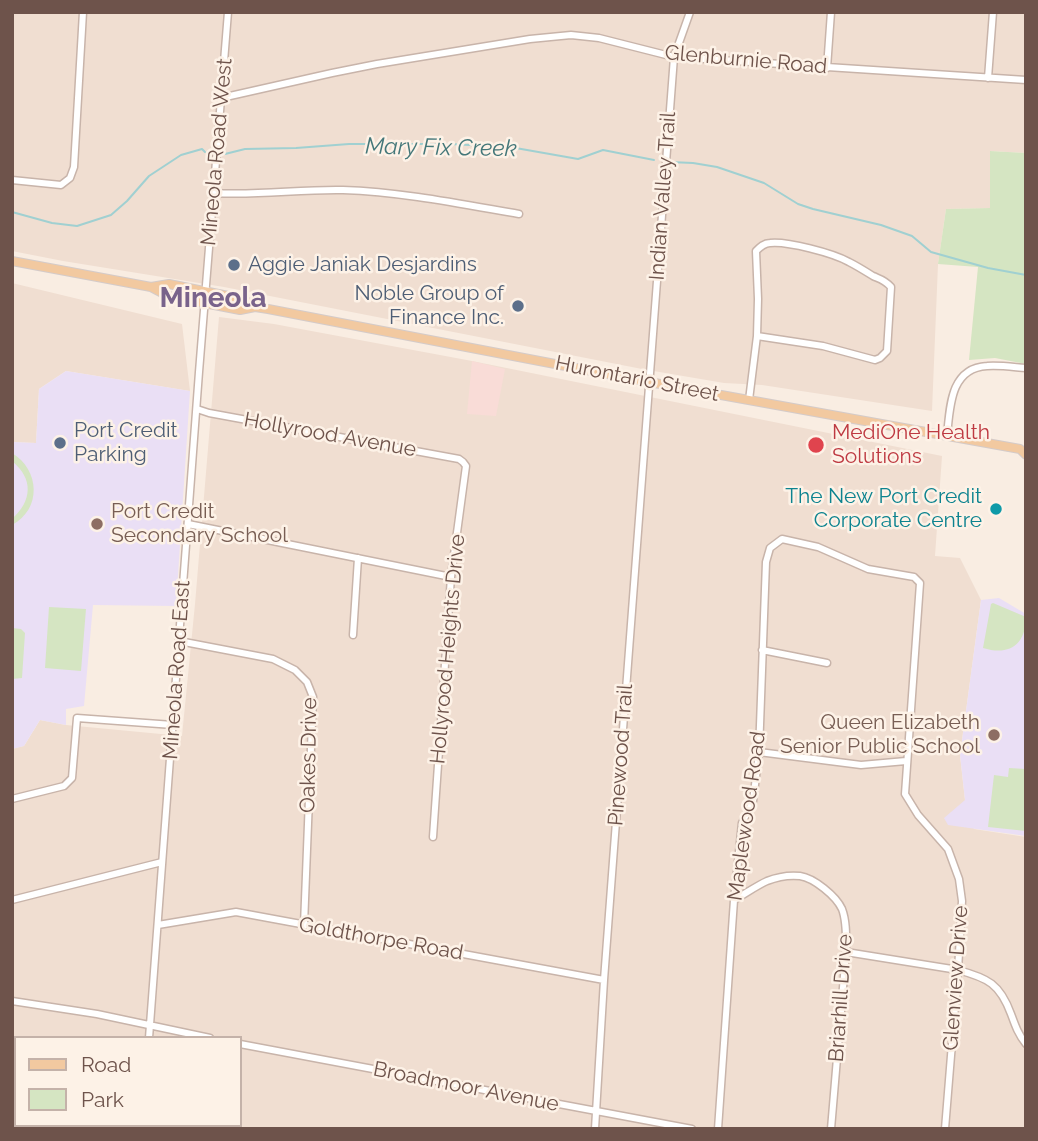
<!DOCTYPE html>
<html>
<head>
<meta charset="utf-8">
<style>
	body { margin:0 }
	#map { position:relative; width:1038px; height:1141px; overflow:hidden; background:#f9ede2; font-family:Raleway,sans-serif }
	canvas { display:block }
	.frame { position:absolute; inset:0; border:14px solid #6e534b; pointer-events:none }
	.legend { position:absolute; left:14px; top:1036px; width:228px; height:91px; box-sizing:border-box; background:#fdf2e7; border:2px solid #c4b2a9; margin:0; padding:9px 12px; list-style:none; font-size:21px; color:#6e534b }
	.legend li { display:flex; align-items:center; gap:14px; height:35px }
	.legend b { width:35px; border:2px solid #c4b2a9 }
</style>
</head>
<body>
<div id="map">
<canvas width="1038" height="1141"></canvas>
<div class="frame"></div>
<ul class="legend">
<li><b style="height:9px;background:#f2c9a0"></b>Road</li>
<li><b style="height:19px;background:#d5e5c2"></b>Park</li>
</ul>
</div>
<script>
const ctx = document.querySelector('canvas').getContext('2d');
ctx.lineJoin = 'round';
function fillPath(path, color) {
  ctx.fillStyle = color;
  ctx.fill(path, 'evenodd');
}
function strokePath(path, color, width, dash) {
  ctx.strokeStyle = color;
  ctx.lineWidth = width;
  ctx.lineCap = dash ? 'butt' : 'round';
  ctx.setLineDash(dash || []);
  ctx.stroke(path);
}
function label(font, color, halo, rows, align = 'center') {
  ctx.font = font + ' Raleway,sans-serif';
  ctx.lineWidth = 5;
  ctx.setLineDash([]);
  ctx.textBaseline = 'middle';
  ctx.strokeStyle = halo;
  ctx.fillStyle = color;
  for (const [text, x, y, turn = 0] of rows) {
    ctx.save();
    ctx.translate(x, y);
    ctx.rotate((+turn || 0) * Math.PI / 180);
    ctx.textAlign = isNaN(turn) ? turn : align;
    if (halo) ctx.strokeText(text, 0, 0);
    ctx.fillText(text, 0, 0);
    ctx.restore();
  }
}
const residential = new Path2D(`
	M 12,12 L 1026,12 L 1026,153 L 991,151 L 990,208 L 946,209 L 938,264 L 932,411 L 762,385 L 724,383 L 642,369 L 224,287 L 63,261 L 12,251 Z
	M 12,283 L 182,324 L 190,391 L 66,371 L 39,389 L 36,443 L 12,442 Z
	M 219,317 L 274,324 L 472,361 L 942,456 L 935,556 L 960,558 L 981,600 L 960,755 L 965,800 L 974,829 L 1026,837 L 1026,1129 L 12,1129 L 12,749 L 24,746 L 40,720 L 66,725 L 182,736 L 195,604 ZM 16,1038 L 240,1038 L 240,1125 L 16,1125 Z`);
const commercial = new Path2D(`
	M 472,361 L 505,369 L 496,416 L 467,414 Z`);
const education = new Path2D(`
	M 66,371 L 190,391 L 176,606 L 93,605 L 84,706 L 66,709 L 66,725 L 40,720 L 24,746 L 12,749 L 12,442 L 36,443 L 39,389 Z
	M 999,598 L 1026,614 L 1026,836 L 948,825 L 944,818 L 965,800 L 960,755 L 981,600 Z`);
const green = new Path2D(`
	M 990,151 L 1026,153 L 1026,364 L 995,358 L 969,360 L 978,267 L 938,264 L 946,209 L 990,208 Z
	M 12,453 C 40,470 42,509 12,525 L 12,519 C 32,501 34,479 12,461 Z
	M 993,603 L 1026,617 C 1026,645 1009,656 983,648 L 991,604 Z
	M 49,607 L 86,609 L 81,671 L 45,668 Z
	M 12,628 L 21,629 L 25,633 L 22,678 L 12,679 Z
	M 1009,768 L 1026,769 L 1026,831 L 988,827 L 994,775 L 1008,777 Z`);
const stream = new Path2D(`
	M 225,154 L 245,149 L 296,148 L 349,144 L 449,144 L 510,147 L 578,159 L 603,150 L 654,160
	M 670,162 L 693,163 L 717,167 L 764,183 L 798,204 L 813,209 L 881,225 L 912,236 L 931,252 L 988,268 L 1026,275
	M 12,212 L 52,223 L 77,226 L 111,215 L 127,201 L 149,176 L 181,155 L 202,149 L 205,152`);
const minor = new Path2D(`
	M 827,68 L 831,12
	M 988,78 L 993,12
	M 221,98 L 332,73 L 377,64 L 530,39 L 571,35 L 599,38 L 674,57 L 1026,80
	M 12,180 L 61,185 L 70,178 L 74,167 L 83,12
	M 214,193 C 257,196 300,189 343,190 C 402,192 461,204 519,214
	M 749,400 L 757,336 L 758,299 L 756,251 C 760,247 764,243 770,243 C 787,241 833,253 849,262 C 857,266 865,271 873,276 C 880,279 885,280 891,287 L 887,351 L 880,358 L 875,360 L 823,346 L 757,336
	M 197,409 L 209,413 L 459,459 L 463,462 L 466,466 L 451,577 L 433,837
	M 947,436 C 950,407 950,368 987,366 C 999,365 1013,367 1026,368
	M 188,524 L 451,577
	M 353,635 L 358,558
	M 179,641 L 273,659 L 295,670 L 307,682 L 313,697 L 304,925
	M 762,650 L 827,663
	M 759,752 L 861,765 L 906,761
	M 12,799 L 64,786 L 72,778 L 77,718 L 173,725
	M 12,900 L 162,862
	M 734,900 C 745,894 756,886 767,881 C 777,877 790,875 800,876 C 814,878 836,896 842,909 C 847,922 846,938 846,952 L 831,1129
	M 158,925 L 236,912 L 604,980
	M 846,952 L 958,970 C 988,978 1000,984 1011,1014 C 1015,1025 1018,1034 1026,1044
	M 12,1001 L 97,1014 L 210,1038
	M 149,1038 L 199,372 L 228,12
	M 240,1044 L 692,1129
	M 12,1096 L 16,1096
	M 144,1129 L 145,1125
	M 595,1129 L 604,980 L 674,57 L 690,12
	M 718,1129 L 734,900 L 742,823 L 753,801 L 759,752 L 766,562 L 770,548 L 782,539 L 818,547 L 868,569 L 914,577 L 920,583 L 905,794 L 918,815 L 948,849 L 959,879 L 962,901 L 958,970 L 945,1129`);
const major = new Path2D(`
	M 12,261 L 151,287 L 168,296 L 240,310 L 255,307 L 268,309 L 649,382 L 1020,449 L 1026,455
	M 151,287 L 169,284 L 243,299 L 255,307`);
const markers = [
	[234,265,7,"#5c6f8a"],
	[518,306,7,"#5c6f8a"],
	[60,443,7,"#5c6f8a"],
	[816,445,9,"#e0444e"],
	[996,509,7,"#0f9aa8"],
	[97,524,7,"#8d6e63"],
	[994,735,7,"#8d6e63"]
];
const streetNames = [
	["Glenburnie Road",746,60,5],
	["Mineola Road West",217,152,-85],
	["Indian Valley Trail",663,196,-86],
	["Hurontario Street",637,379,11],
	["Hollyrood Avenue",330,435,10],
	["Hollyrood Heights Drive",448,649,-85],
	["Mineola Road East",177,670,-86],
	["Oakes Drive",309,755,-89],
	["Pinewood Trail",621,755,-86],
	["Maplewood Road",747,816,-82],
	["Goldthorpe Road",381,939,10],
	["Glenview Drive",956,978,-86],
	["Briarhill Drive",841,998,-86],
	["Broadmoor Avenue",466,1087,11]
];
const serviceNames = [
	["Aggie Janiak Desjardins",248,265],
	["Noble Group of",504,294,"right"],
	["Finance Inc.",504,318,"right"],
	["Port Credit",74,431],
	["Parking",74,455]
];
const healthNames = [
	["MediOne Health",832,433],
	["Solutions",832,457]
];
const cultureNames = [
	["The New Port Credit",982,497],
	["Corporate Centre",982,521]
];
const educationNames = [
	["Port Credit",111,512],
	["Secondary School",111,536],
	["Queen Elizabeth",980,723,"right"],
	["Senior Public School",980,747,"right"]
];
const waterNames = [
	["Mary Fix Creek",441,148,1]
];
const districtNames = [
	["Mineola",213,299]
];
fillPath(residential, '#f0ded1');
fillPath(commercial, '#f9dcd7');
fillPath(education, '#eadff5');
fillPath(green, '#d5e5c2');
strokePath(stream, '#a0d0d1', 2);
strokePath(minor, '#c8b4aa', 9);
strokePath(major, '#d4cbc9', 10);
strokePath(minor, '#fff', 6);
strokePath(major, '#f2c9a0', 8);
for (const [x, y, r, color] of markers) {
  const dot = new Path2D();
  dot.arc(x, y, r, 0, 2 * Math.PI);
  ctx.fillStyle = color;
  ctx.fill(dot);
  strokePath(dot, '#fdf2e7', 2.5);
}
label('21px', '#6e534b', '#fdf2e7', streetNames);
label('21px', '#4e5e75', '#fdf2e7', serviceNames, 'left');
label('21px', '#be3a42', '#fdf2e7', healthNames, 'left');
label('21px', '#0d838f', '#fdf2e7', cultureNames, 'right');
label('21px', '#785e54', '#fdf2e7', educationNames, 'left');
label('italic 23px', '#447779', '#fdf2e7', waterNames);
label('bold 28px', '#79638b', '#fdf2e7', districtNames);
</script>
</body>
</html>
